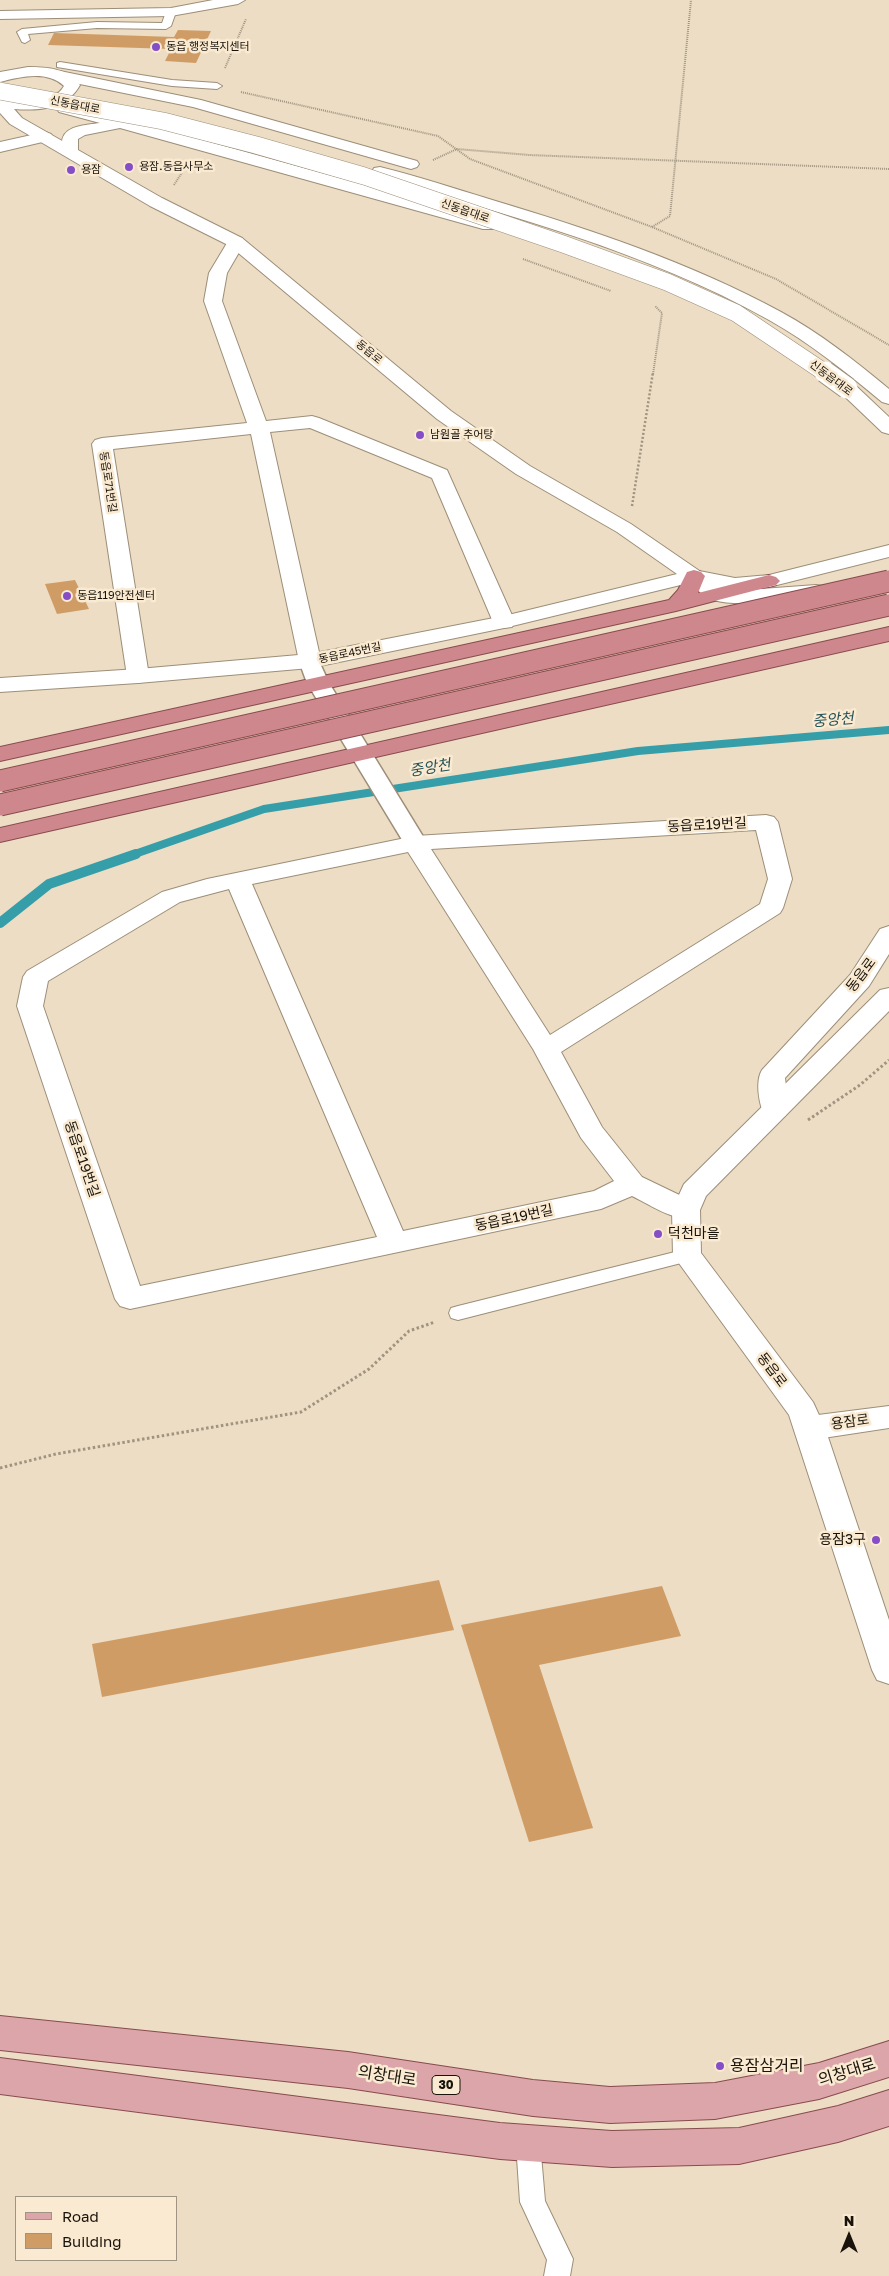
<!DOCTYPE html>
<html>
<head>
<meta charset="utf-8">
<style>
	body { margin:0 }
	#map { position:relative; width:889px; height:2276px; overflow:hidden; background:#ecddc4; font-family:"Golos Text",sans-serif }
	canvas { display:block }
	.legend { position:absolute; left:15px; top:2196px; width:162px; height:65px; box-sizing:border-box; background:#f9ead1; border:1px solid #9f9482; margin:0; padding:6px 9px; list-style:none; font-size:15px; color:#19130b }
	.legend li { display:flex; align-items:center; gap:10px; height:25px }
	.legend b { width:25px; border:1px solid #9f9482 }
	.north { position:absolute; left:824px; top:2211px; width:50px; height:50px; -webkit-text-stroke:4px #f9ead1; paint-order:stroke; rotate:0deg; font-size:14px; font-weight:700; line-height:20px; text-align:center; color:#19130b }
	.north::after { content:''; display:block; margin:auto; width:18px; height:22px; background:#19130b; clip-path:polygon(50% 0,100% 100%,50% 72%,0 100%) }
</style>
</head>
<body>
<div id="map">
<canvas width="889" height="2276"></canvas>
<ul class="legend">
<li><b style="height:6px;background:#dba5aa"></b>Road</li>
<li><b style="height:14px;background:#d09c65"></b>Building</li>
</ul>
<div class="north">N</div>
</div>
<script>
const ctx = document.querySelector('canvas').getContext('2d');
ctx.lineJoin = 'round';
function strokePath(path, color, width, dash) {
  ctx.strokeStyle = color;
  ctx.lineWidth = width;
  ctx.lineCap = dash ? 'butt' : 'round';
  ctx.setLineDash(dash || []);
  ctx.stroke(path);
}
function fillPath(path, color) {
  ctx.fillStyle = color;
  ctx.fill(path, 'evenodd');
}
function label(font, color, halo, rows, align = 'center') {
  ctx.font = font + ' "Golos Text","Noto Sans KR",sans-serif';
  ctx.lineWidth = 5;
  ctx.setLineDash([]);
  ctx.textBaseline = 'middle';
  ctx.strokeStyle = halo;
  ctx.fillStyle = color;
  for (const [text, x, y, turn = 0] of rows) {
    ctx.save();
    ctx.translate(x, y);
    ctx.rotate((+turn || 0) * Math.PI / 180);
    ctx.textAlign = isNaN(turn) ? turn : align;
    if (halo) ctx.strokeText(text, 0, 0);
    ctx.fillText(text, 0, 0);
    ctx.restore();
  }
}
const streamFar1 = new Path2D(`
	M 132,855 L 264,809 L 638,751 L 889,730`);
const stream = new Path2D(`
	M 0,923 L 49,884 L 136,854`);
const building = new Path2D(`
	M 178,30 L 211,31 L 196,63 L 165,61 L 171,49 L 48,45 L 54,33 L 174,37 Z
	M 75,580 L 89,609 L 57,614 L 45,584 Z
	M 439,1580 L 454,1630 L 102,1697 L 92,1644 Z
	M 662,1586 L 681,1636 L 539,1665 L 593,1828 L 529,1842 L 461,1625 Z`);
const pathFar2 = new Path2D(`
	M 225,68 L 246,19
	M 241,92 L 438,136 L 470,159 L 652,227 L 776,279 L 889,345
	M 433,160 L 457,149 L 529,155 L 889,169
	M 174,185 L 188,163
	M 652,227 L 670,216 L 691,0
	M 523,259 L 611,291
	M 653,374 L 662,313 L 655,306`);
const pathFar1 = new Path2D(`
	M 632,506 L 653,372`);
const path = new Path2D(`
	M 808,1120 L 860,1085 L 889,1060
	M 0,1468 L 56,1454 L 301,1412 L 369,1369 L 409,1331 L 435,1322`);
const service = new Path2D(`
	M 171,9 L 176,12 L 171,26 L 166,29 L 97,28 L 28,34 L 30,40 L 25,43 L 22,42 L 17,32 L 22,29 L 97,22 L 162,23 L 166,12 Z
	M 60,62 L 172,80 L 217,83 L 222,86 L 217,89 L 172,86 L 57,67 L 57,63 Z
	M 687,1249 L 693,1250 L 696,1255 L 693,1260 L 458,1320 L 451,1318 L 449,1313 L 451,1308 L 458,1306 Z
	M 528,2131 L 537,2135 L 540,2143 L 545,2201 L 573,2259 L 570,2276 L 544,2276 L 547,2260 L 520,2202 L 516,2143 L 519,2135 Z`);
const pedestrian = new Path2D(`
	M 310,655 L 317,657 L 329,683 L 427,843 L 423,848 L 415,850 L 407,848 L 307,683 L 299,661 L 303,657 Z`);
const minor = new Path2D(`
	M 45,132 L 51,134 L 53,137 L 51,140 L 0,152 L 0,142 Z
	M 236,237 L 242,238 L 245,242 L 227,273 L 222,301 L 266,421 L 312,416 L 319,418 L 447,470 L 515,622 L 512,627 L 504,628 L 496,627 L 493,622 L 432,478 L 310,428 L 270,432 L 321,661 L 318,666 L 310,668 L 302,666 L 299,661 L 251,434 L 113,449 L 149,676 L 146,681 L 138,683 L 130,681 L 127,676 L 92,444 L 95,440 L 102,438 L 247,423 L 204,301 L 209,273 L 230,238 Z
	M 766,815 L 774,817 L 778,822 L 792,879 L 783,908 L 780,913 L 561,1052 L 602,1127 L 642,1177 L 696,1203 L 700,1210 L 696,1217 C 675,1223 651,1205 632,1196 L 601,1209 L 130,1309 L 120,1306 L 115,1299 L 17,1006 L 23,977 L 27,971 L 162,892 L 207,879 L 415,836 ZM 756,830 L 768,879 L 760,904 L 550,1035 L 431,849 ZM 408,852 L 533,1049 L 581,1138 L 614,1181 L 594,1191 L 403,1231 L 252,884 ZM 229,889 L 377,1237 L 140,1286 L 43,1006 L 48,981 L 180,902 Z
	M 889,926 L 889,954 L 869,986 L 785,1078 L 789,1110 L 785,1116 L 775,1119 L 765,1116 C 759,1105 755,1081 762,1070 L 850,975 L 880,929 Z
	M 889,1406 L 889,1428 L 810,1440 L 799,1436 L 795,1428 L 799,1420 L 810,1416 Z`);
const tertiary = new Path2D(`
	M 213,0 L 245,0 L 238,4 L 171,16 L 0,19 L 0,11 L 171,8 Z
	M 28,67 C 46,67 68,68 80,85 C 67,109 39,111 14,109 L 22,118 L 162,198 L 242,238 L 451,411 L 530,466 L 631,524 L 701,572 L 705,576 L 701,580 L 504,628 L 310,668 L 138,683 L 0,692 L 0,678 L 138,669 L 310,654 L 504,616 L 677,574 L 617,532 L 516,474 L 437,419 L 230,246 L 150,206 L 10,124 L 0,113 L 0,98 C 19,101 53,106 64,86 C 47,70 20,77 0,82 L 0,72 Z`);
const secondary = new Path2D(`
	M 60,71 L 201,100 L 417,161 L 419,164 L 417,167 L 411,169 L 193,107 L 55,79 L 52,76 L 55,73 Z
	M 65,104 L 177,133 L 495,221 L 498,225 L 495,229 L 483,229 L 120,128 L 85,135 L 78,139 L 78,151 L 76,154 L 64,154 C 61,150 62,148 62,143 C 62,125 87,125 100,123 L 59,112 L 57,109 L 59,106 Z
	M 380,167 C 417,176 453,188 489,199 C 589,229 689,262 781,312 C 820,333 855,361 889,389 L 889,404 L 882,402 C 846,372 810,343 769,320 C 646,251 508,215 374,176 L 372,172 L 374,168 Z
	M 847,382 L 854,384 L 889,417 L 889,434 L 882,432 L 840,392 L 838,388 L 840,384 Z
	M 889,545 L 889,557 L 769,587 L 735,590 L 723,588 L 734,591 L 816,585 L 824,586 L 827,591 L 824,596 L 816,597 C 788,599 739,608 714,600 C 704,597 689,584 683,576 L 687,572 L 694,570 L 735,578 L 769,575 Z
	M 889,988 L 889,1011 L 706,1196 L 700,1210 L 701,1253 L 813,1402 L 825,1428 L 889,1620 L 889,1684 L 877,1680 L 872,1670 L 789,1415 L 673,1255 L 672,1210 L 684,1184 L 880,990 Z`);
const primary = new Path2D(`
	M 0,2016 L 348,2052 L 533,2080 L 610,2087 L 715,2083 L 819,2063 L 889,2041 L 889,2077 L 819,2099 L 715,2119 L 610,2123 L 533,2116 L 348,2088 L 0,2050 Z
	M 0,2058 L 500,2123 L 612,2131 L 739,2128 L 838,2106 L 889,2090 L 889,2126 L 838,2142 L 739,2164 L 612,2167 L 500,2159 L 0,2094 Z`);
const trunk = new Path2D(`
	M 694,570 L 701,572 L 705,576 L 698,593 L 769,575 L 776,577 L 780,581 L 776,585 L 676,611 L 0,761 L 0,747 L 669,600 L 678,590 L 687,572 Z
	M 889,627 L 889,641 L 0,842 L 0,828 Z`);
const secondaryBridgeFar1 = new Path2D(`
	M 0,91 L 163,121 L 256,145 L 364,176 L 563,244 L 667,282 L 736,313 L 827,374`);
const secondaryBridge = new Path2D(`
	M 825,372 L 847,388`);
const trunkBridge = new Path2D(`
	M 0,781 L 889,581
	M 0,805 L 889,605`);
const markers = [
	[156,47,5,"#854ec6"],
	[129,167,5,"#854ec6"],
	[71,170,5,"#854ec6"],
	[420,435,5,"#854ec6"],
	[67,596,5,"#854ec6"],
	[658,1234,5,"#854ec6"],
	[876,1540,5,"#854ec6"],
	[720,2066,5,"#854ec6"]
];
const farPoinames = [
	["동읍 행정복지센터",166,47],
	["용잠.동읍사무소",139,167],
	["용잠",81,170],
	["남원골 추어탕",430,435],
	["동읍119안전센터",77,596]
];
const farStreetnames = [
	["신동읍대로",75,105,11],
	["신동읍대로",465,211,19],
	["동읍로",369,352,40],
	["신동읍대로",831,378,37],
	["동읍로71번길",108,482,81],
	["동읍로45번길",350,653,-12]
];
const shields = [
	[446,2085,28]
];
const shieldNames = [
	["30",446,2085]
];
const streetNames = [
	["동읍로19번길",707,825,-3],
	["동읍로",861,975,-53],
	["동읍로19번길",82,1159,71],
	["동읍로19번길",514,1218,-12],
	["동읍로",772,1370,53],
	["용잠로",850,1422,-8]
];
const poiNames = [
	["덕천마을",668,1234],
	["용잠3구",866,1540,"right"]
];
const waterNames = [
	["중앙천",833,720,-5],
	["중앙천",430,768,-9]
];
const nearPoinames = [
	["용잠삼거리",730,2066]
];
const nearStreetnames = [
	["의창대로",847,2072,-17],
	["의창대로",387,2076,9]
];
strokePath(streamFar1, '#359ea9', 8);
strokePath(stream, '#359ea9', 10);
fillPath(building, '#d09c65');
strokePath(service, '#9d8e78', 2);
strokePath(pedestrian, '#9d8e78', 3);
strokePath(minor, '#9d8e78', 2);
strokePath(tertiary, '#9d8e78', 2);
strokePath(secondary, '#9d8e78', 2);
strokePath(primary, '#884b4d', 2);
strokePath(trunk, '#884b4d', 2);
strokePath(pathFar2, '#a09481', 2, [1, 1]);
strokePath(pathFar1, '#a09481', 2.5, [2, 2]);
strokePath(path, '#a09481', 3, [2.5, 2.5]);
fillPath(service, '#fff');
fillPath(pedestrian, '#fff');
fillPath(minor, '#fff');
fillPath(tertiary, '#fff');
fillPath(secondary, '#fff');
fillPath(primary, '#dba5aa');
fillPath(trunk, '#cf878e');
strokePath(secondaryBridgeFar1, '#9d8e78', 18, []);
strokePath(secondaryBridge, '#9d8e78', 23, []);
strokePath(trunkBridge, '#884b4d', 23, []);
strokePath(secondaryBridgeFar1, '#fff', 17);
strokePath(secondaryBridge, '#fff', 21);
strokePath(trunkBridge, '#cf878e', 21);
for (const [x, y, r, color] of markers) {
  const dot = new Path2D();
  dot.arc(x, y, r, 0, 2 * Math.PI);
  ctx.fillStyle = color;
  ctx.fill(dot);
  strokePath(dot, '#f9ead1', 2);
}
label('11px', '#19130b', '#f9ead1', farPoinames, 'left');
label('11px', '#19130b', '#f9ead1', farStreetnames);
for (const [x, y, w] of shields) {
  const box = new Path2D();
  box.roundRect(x - w / 2, y - 9.5, w, 19, 4);
  ctx.fillStyle = '#f9ead1';
  ctx.fill(box);
  strokePath(box, '#19130b', 1);
}
label('bold 12px', '#19130b', null, shieldNames);
label('14px', '#19130b', '#f9ead1', streetNames);
label('14px', '#19130b', '#f9ead1', poiNames, 'left');
label('italic 15px', '#255257', '#f9ead1', waterNames);
label('16px', '#19130b', '#f9ead1', nearPoinames, 'left');
label('16px', '#19130b', '#f9ead1', nearStreetnames);
</script>
</body>
</html>
